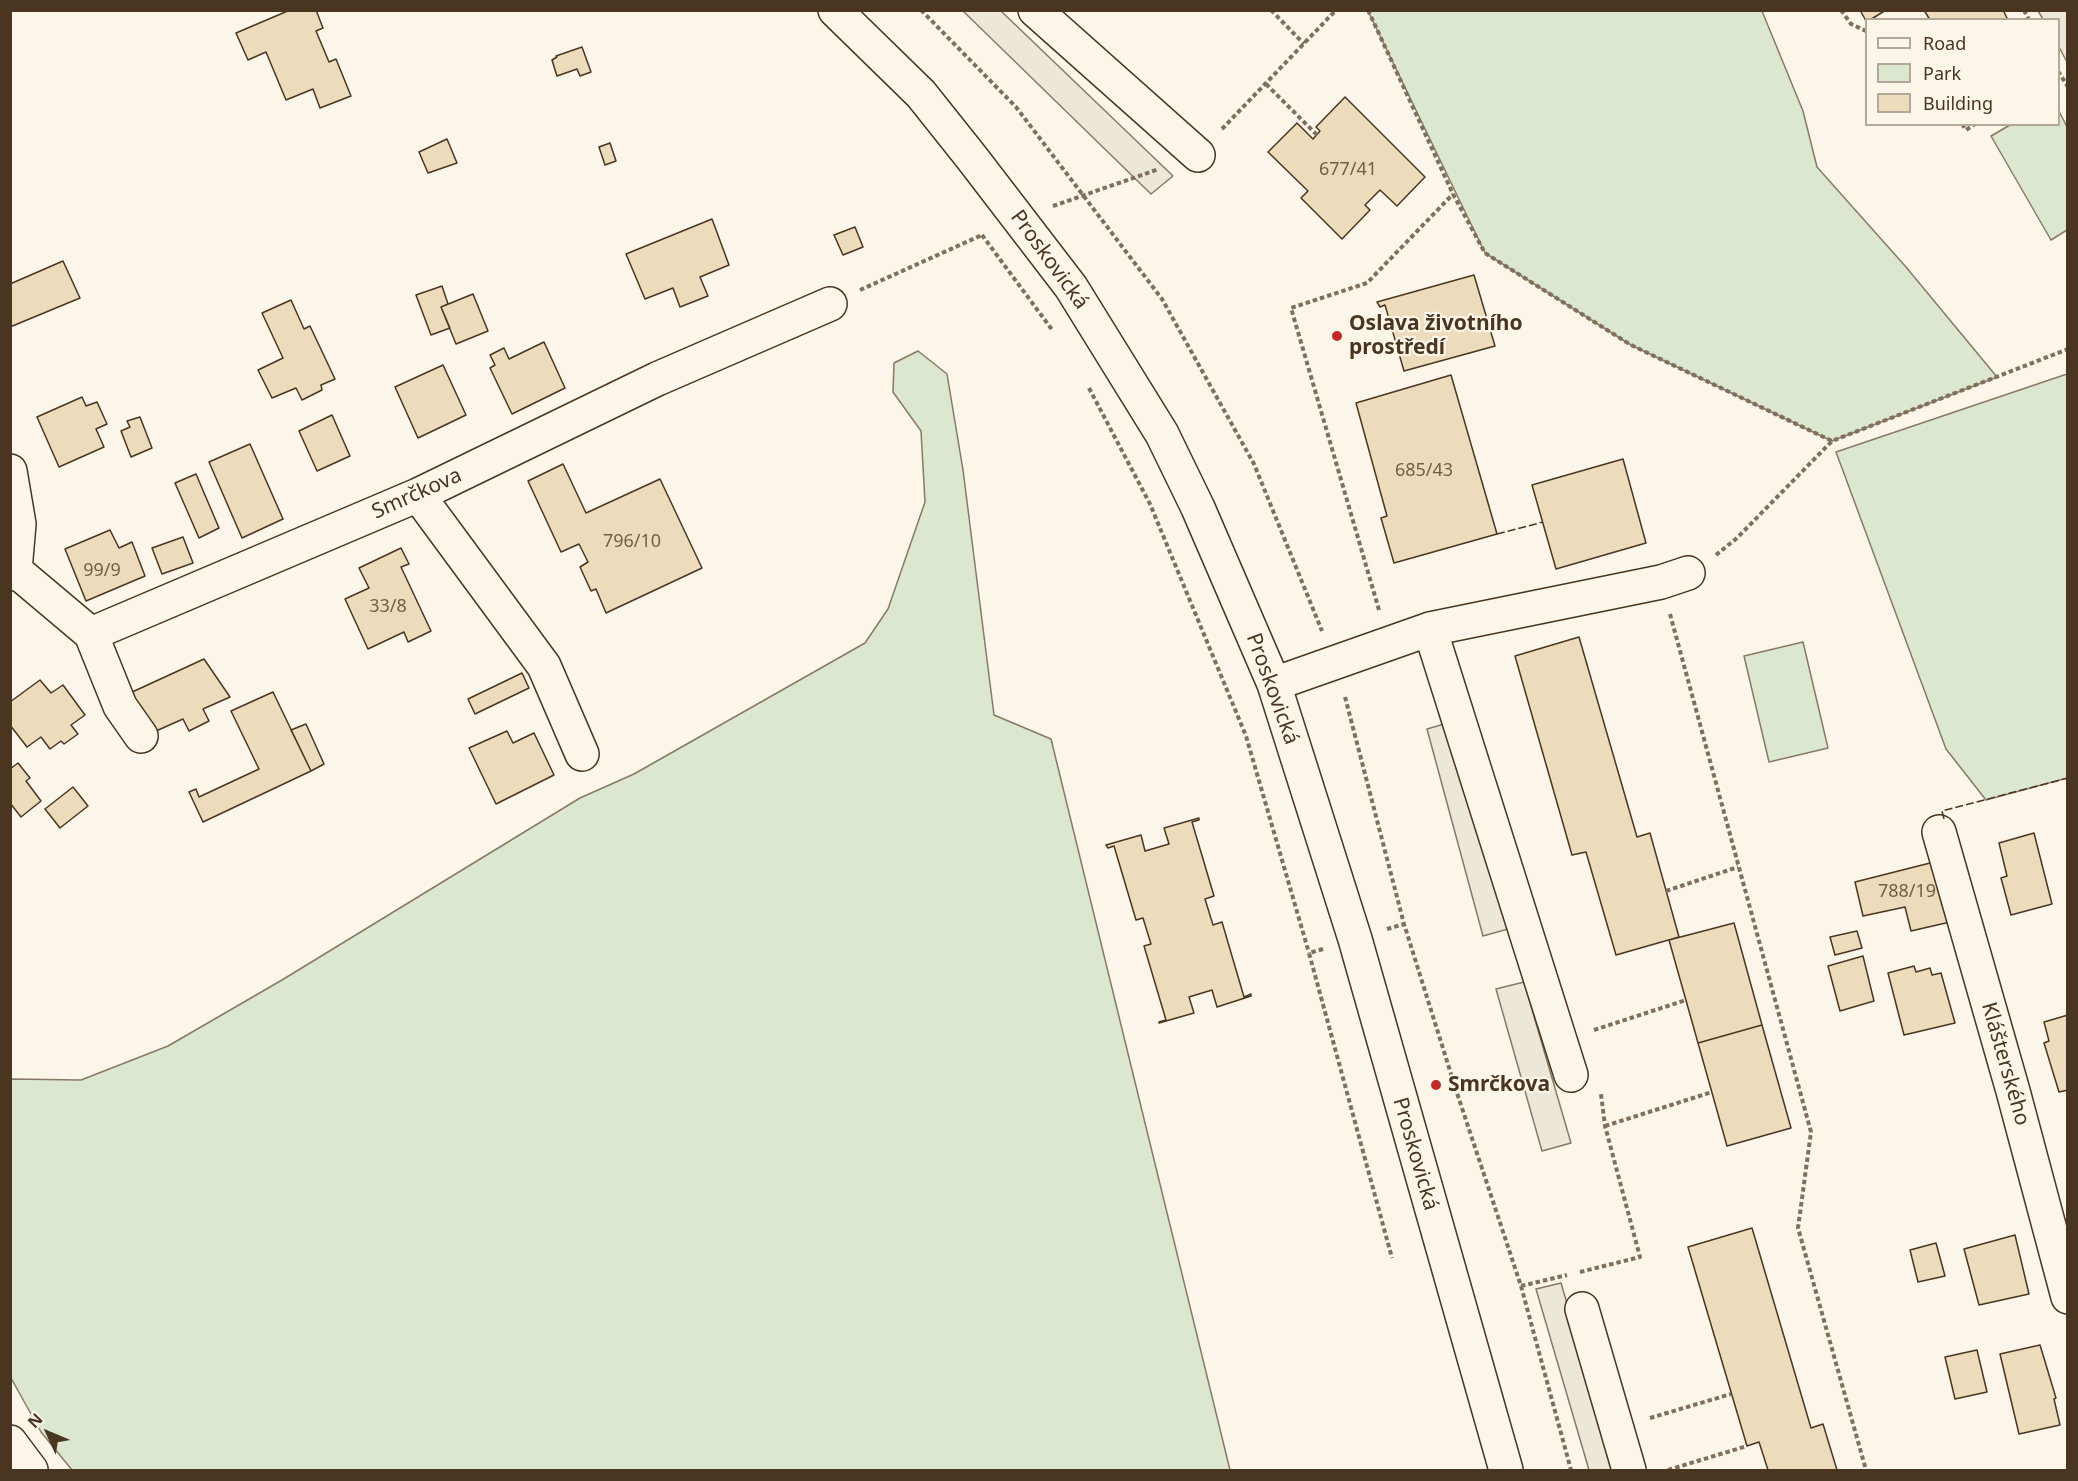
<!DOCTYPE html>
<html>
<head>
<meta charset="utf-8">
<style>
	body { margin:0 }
	#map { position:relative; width:2078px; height:1481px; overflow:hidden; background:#fbf6e9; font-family:"Noto Sans",sans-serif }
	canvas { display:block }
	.frame { position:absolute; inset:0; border:12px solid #4a3520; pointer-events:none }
	.legend { position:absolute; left:1865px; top:18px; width:195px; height:108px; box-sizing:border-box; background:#fbf6e9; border:2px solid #b4a999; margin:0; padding:8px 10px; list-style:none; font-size:18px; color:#4a3520 }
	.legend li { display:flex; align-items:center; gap:12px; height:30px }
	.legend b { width:30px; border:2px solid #b4a999 }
	.north { position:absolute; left:18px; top:1403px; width:60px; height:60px; -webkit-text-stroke:4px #fbf6e9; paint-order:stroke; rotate:314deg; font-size:16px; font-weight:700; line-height:24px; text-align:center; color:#4a3520 }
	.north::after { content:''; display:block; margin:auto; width:21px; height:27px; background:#4a3520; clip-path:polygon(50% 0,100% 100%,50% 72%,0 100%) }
</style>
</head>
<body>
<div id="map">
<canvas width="2078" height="1481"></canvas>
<div class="frame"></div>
<ul class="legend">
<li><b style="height:8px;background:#fbf6e9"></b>Road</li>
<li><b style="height:16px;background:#dce7d0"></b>Park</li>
<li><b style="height:16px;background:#ecdcbc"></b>Building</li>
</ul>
<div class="north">N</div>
</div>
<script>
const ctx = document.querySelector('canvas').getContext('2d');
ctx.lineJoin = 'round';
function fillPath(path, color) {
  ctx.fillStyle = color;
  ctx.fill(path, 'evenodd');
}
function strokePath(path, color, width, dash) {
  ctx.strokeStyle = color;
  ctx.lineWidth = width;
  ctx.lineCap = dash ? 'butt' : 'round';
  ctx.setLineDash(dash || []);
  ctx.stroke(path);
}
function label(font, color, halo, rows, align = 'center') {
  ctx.font = font + ' "Noto Sans",sans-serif';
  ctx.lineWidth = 4.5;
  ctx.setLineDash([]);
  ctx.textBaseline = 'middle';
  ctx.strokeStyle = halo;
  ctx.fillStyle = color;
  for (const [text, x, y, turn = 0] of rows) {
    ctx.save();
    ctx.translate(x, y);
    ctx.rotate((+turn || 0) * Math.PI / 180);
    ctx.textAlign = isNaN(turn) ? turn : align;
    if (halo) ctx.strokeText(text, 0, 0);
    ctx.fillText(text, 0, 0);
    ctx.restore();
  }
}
const green = new Path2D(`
	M 1368,11 L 1762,11 L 1803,111 L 1817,167 L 1906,267 L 1997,377 L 1832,441 L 1631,345 L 1485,253 Z
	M 2059,111 L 2067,127 L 2067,230 L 2051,240 L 1991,136 L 2010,125 L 2058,124 Z
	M 918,351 L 947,374 L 963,470 L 994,715 L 1051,739 L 1230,1470 L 72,1470 L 41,1432 L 11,1378 L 11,1079 L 81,1080 L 168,1046 L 282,980 L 580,798 L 634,774 L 865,643 L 888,609 L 925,502 L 921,431 L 893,392 L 894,363 Z
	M 2067,374 L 2067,778 L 1986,800 L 1946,749 L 1836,452 Z
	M 1803,642 L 1828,748 L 1769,762 L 1744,656 Z`);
const parking = new Path2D(`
	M 963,11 L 1001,11 L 1173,176 L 1151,194 Z
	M 2038,11 L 2067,11 L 2067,62 L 2059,47 L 2058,20 L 2043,19 Z
	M 1451,722 L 1508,929 L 1483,936 L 1427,729 Z
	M 1524,982 L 1571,1143 L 1542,1151 L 1496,989 Z
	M 1561,1283 L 1616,1470 L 1589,1470 L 1536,1289 Z`);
const building = new Path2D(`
	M 290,10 L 316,10 L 323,28 L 316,31 L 329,62 L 336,59 L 351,96 L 320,108 L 313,89 L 286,100 L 266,52 L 248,60 L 236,33 Z
	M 1860,10 L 1886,10 L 1870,20 L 1866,20 L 1866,21 Z
	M 1924,10 L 2003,10 L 2008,20 L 1930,20 Z
	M 582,47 L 591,72 L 580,76 L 577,69 L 557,76 L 552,60 L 557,57 L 556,56 Z
	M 1345,97 L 1425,177 L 1397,206 L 1380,190 L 1365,205 L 1370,210 L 1342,239 L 1301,198 L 1308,191 L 1268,152 L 1297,123 L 1313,139 L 1320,131 L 1316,127 Z
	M 447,139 L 457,163 L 428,173 L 419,152 Z
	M 610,143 L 616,161 L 605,165 L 599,147 Z
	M 712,219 L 729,265 L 700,277 L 708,296 L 680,307 L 673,288 L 645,299 L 626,254 Z
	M 855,227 L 863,247 L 843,255 L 834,235 Z
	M 63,261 L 80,298 L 10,327 L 10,284 Z
	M 1474,275 L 1495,346 L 1404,371 L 1385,305 L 1380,307 L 1377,302 Z
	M 442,286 L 448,304 L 441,307 L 450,328 L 431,335 L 416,295 Z
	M 473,294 L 488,331 L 456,344 L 441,307 Z
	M 291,300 L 304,329 L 310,326 L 335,379 L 321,385 L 322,390 L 302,400 L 296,388 L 272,398 L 258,370 L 283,358 L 262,313 Z
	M 544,342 L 565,388 L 512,414 L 490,368 L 495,365 L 490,355 L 504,348 L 509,359 Z
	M 443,365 L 466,415 L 418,438 L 395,387 Z
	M 1451,375 L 1497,534 L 1394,563 L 1381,518 L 1387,516 L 1356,403 Z
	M 82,397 L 86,406 L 97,402 L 107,424 L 96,429 L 104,447 L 59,467 L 37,417 Z
	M 332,415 L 350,456 L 317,471 L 299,431 Z
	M 140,417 L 152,448 L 131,457 L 121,431 L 130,427 L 127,421 Z
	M 250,444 L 283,519 L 242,538 L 209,462 Z
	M 1623,459 L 1646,543 L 1556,569 L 1532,485 Z
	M 563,464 L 586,513 L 660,479 L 702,568 L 606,613 L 596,589 L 591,591 L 580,567 L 588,562 L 579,544 L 561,552 L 528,481 Z
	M 196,474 L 219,528 L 199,538 L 175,483 Z
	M 110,530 L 119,548 L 132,542 L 145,576 L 86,601 L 65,549 Z
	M 183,537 L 193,563 L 162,574 L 152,548 Z
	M 401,548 L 409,564 L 401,567 L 431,631 L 408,642 L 404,632 L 368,649 L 345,599 L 369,588 L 359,568 Z
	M 1579,637 L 1637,837 L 1650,833 L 1679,937 L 1616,955 L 1586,852 L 1572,855 L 1515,656 Z
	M 204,659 L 230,697 L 203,709 L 209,721 L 189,731 L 183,719 L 156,731 L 130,693 Z
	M 522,673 L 529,688 L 475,714 L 468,699 Z
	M 40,680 L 51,693 L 63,685 L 85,715 L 71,725 L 78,734 L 64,744 L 61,741 L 50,749 L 41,737 L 27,747 L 10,725 L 10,702 Z
	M 273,692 L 311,771 L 203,822 L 189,792 L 196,789 L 199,797 L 259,769 L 231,711 Z
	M 306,724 L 324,764 L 311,771 L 291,730 Z
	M 507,731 L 513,743 L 534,733 L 554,775 L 496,804 L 469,748 Z
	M 18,763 L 30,778 L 26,781 L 41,801 L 21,817 L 10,803 L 10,769 Z
	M 73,787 L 88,806 L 60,828 L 45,809 Z
	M 1199,818 L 1199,820 L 1192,822 L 1214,896 L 1205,899 L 1213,925 L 1222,922 L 1244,997 L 1251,994 L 1251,996 L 1217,1007 L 1212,990 L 1189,997 L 1194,1013 L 1159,1023 L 1159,1022 L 1166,1020 L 1144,946 L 1151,944 L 1143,918 L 1136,920 L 1114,846 L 1108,848 L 1106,845 L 1141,835 L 1145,851 L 1169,844 L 1164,828 Z
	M 2034,833 L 2052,904 L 2011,915 L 2001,878 L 2007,876 L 1999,843 Z
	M 1934,862 L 1950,922 L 1911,931 L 1905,907 L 1863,916 L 1855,882 Z
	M 1734,923 L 1762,1025 L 1698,1043 L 1669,940 Z
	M 1857,931 L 1862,948 L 1835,955 L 1830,937 Z
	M 1863,956 L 1874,1001 L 1840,1011 L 1828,966 Z
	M 1914,966 L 1916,972 L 1930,968 L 1932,975 L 1941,973 L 1955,1023 L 1904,1035 L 1888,973 Z
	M 2068,1015 L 2068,1090 L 2059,1092 L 2044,1043 L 2049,1041 L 2044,1022 Z
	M 1762,1025 L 1791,1128 L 1727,1146 L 1698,1043 Z
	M 1752,1228 L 1811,1428 L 1823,1424 L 1837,1470 L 1768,1470 L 1759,1442 L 1747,1446 L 1688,1247 Z
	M 2015,1235 L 2029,1294 L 1979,1305 L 1964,1249 Z
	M 1936,1243 L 1945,1276 L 1918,1282 L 1910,1250 Z
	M 2040,1345 L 2056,1398 L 2054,1399 L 2060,1425 L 2019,1434 L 2000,1354 Z
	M 1977,1350 L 1987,1392 L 1955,1399 L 1945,1357 Z`);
const path = new Path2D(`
	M 921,10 L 1016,107 L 1162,299 L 1254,464 L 1322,631
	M 1271,10 L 1304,44
	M 1368,10 L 1453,194 L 1485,253 L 1631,345 L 1832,441
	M 1841,10 L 1851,24 L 1866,31
	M 2024,10 L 2029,20
	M 2058,71 L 2068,87
	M 1266,84 L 1317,135
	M 1962,124 L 1966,130 L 1975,124
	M 1222,129 L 1336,10
	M 1053,206 L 1159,169
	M 982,235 L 1053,331
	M 860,290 L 982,235
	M 1089,388 L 1150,504 L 1246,736 L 1309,953
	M 1716,555 L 1737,538 L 1832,441 L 2068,349
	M 1379,610 L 1291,308 L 1367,283 L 1453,194
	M 1670,614 L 1811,1132 L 1798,1228 L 1866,1470
	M 1345,697 L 1404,924 L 1457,1093 L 1521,1286 L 1571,1470
	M 1666,891 L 1738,867
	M 1387,929 L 1404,924
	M 1323,949 L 1309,953 L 1392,1258
	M 1594,1030 L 1686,1000
	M 1605,1126 L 1712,1092
	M 1580,1272 L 1640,1257 L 1605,1126 L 1601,1094
	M 1521,1286 L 1567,1275
	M 1650,1418 L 1731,1394
	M 1668,1470 L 1747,1446`);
const minor = new Path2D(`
	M 835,10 L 921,94 L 972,158 L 1071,287 L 1162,434 L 1198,508 L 1274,684 L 1355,939 L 1506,1470
	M 1035,10 L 1198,155
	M 10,471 L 19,524 L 15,570 L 10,574
	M 418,495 L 544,666 L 582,754
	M 15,570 L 91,634 L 418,495 L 657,379 L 830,304
	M 1430,629 L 1661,582 L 1688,573
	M 91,634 L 120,706 L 141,736
	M 1274,684 L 1430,629 L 1571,1075
	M 1939,832 L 2013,1091 L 2068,1297
	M 1582,1309 L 1629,1470
	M 10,1442 L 31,1470`);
const fence = new Path2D(`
	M 1497,534 L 1543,522
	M 1944,819 L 1942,811 L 2068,778`);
const markers = [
	[1337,336,6,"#c62828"],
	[1436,1085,6,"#c62828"]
];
const numberNames = [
	["677/41",1348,170],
	["685/43",1424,471],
	["796/10",632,542],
	["99/9",102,571],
	["33/8",388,607],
	["788/19",1907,892]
];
const streetNames = [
	["Proskovická",1049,260,54],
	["Smrčkova",417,494,-24],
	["Proskovická",1272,689,70],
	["Klášterského",2005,1064,74],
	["Proskovická",1415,1154,74]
];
const poiNames = [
	["Oslava životního",1349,324],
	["prostředí",1349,348],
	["Smrčkova",1448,1085]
];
fillPath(green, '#dce7d0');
strokePath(green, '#887966', 1.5);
fillPath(parking, '#ede7d9');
strokePath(parking, '#887966', 1.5);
fillPath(building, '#ecdcbc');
strokePath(building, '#4a3520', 1.5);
strokePath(minor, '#4a3520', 36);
strokePath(path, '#7f6f5c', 4, [4.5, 3]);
strokePath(minor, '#fbf6e9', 33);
strokePath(fence, '#4a3520', 1.5, [8, 3]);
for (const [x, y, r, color] of markers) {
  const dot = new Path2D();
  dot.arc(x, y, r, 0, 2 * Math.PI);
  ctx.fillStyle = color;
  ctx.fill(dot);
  strokePath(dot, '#fbf6e9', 2);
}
label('18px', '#725f47', null, numberNames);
label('21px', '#4a3520', '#fbf6e9', streetNames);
label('bold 21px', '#4a3520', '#fbf6e9', poiNames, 'left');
</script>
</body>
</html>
